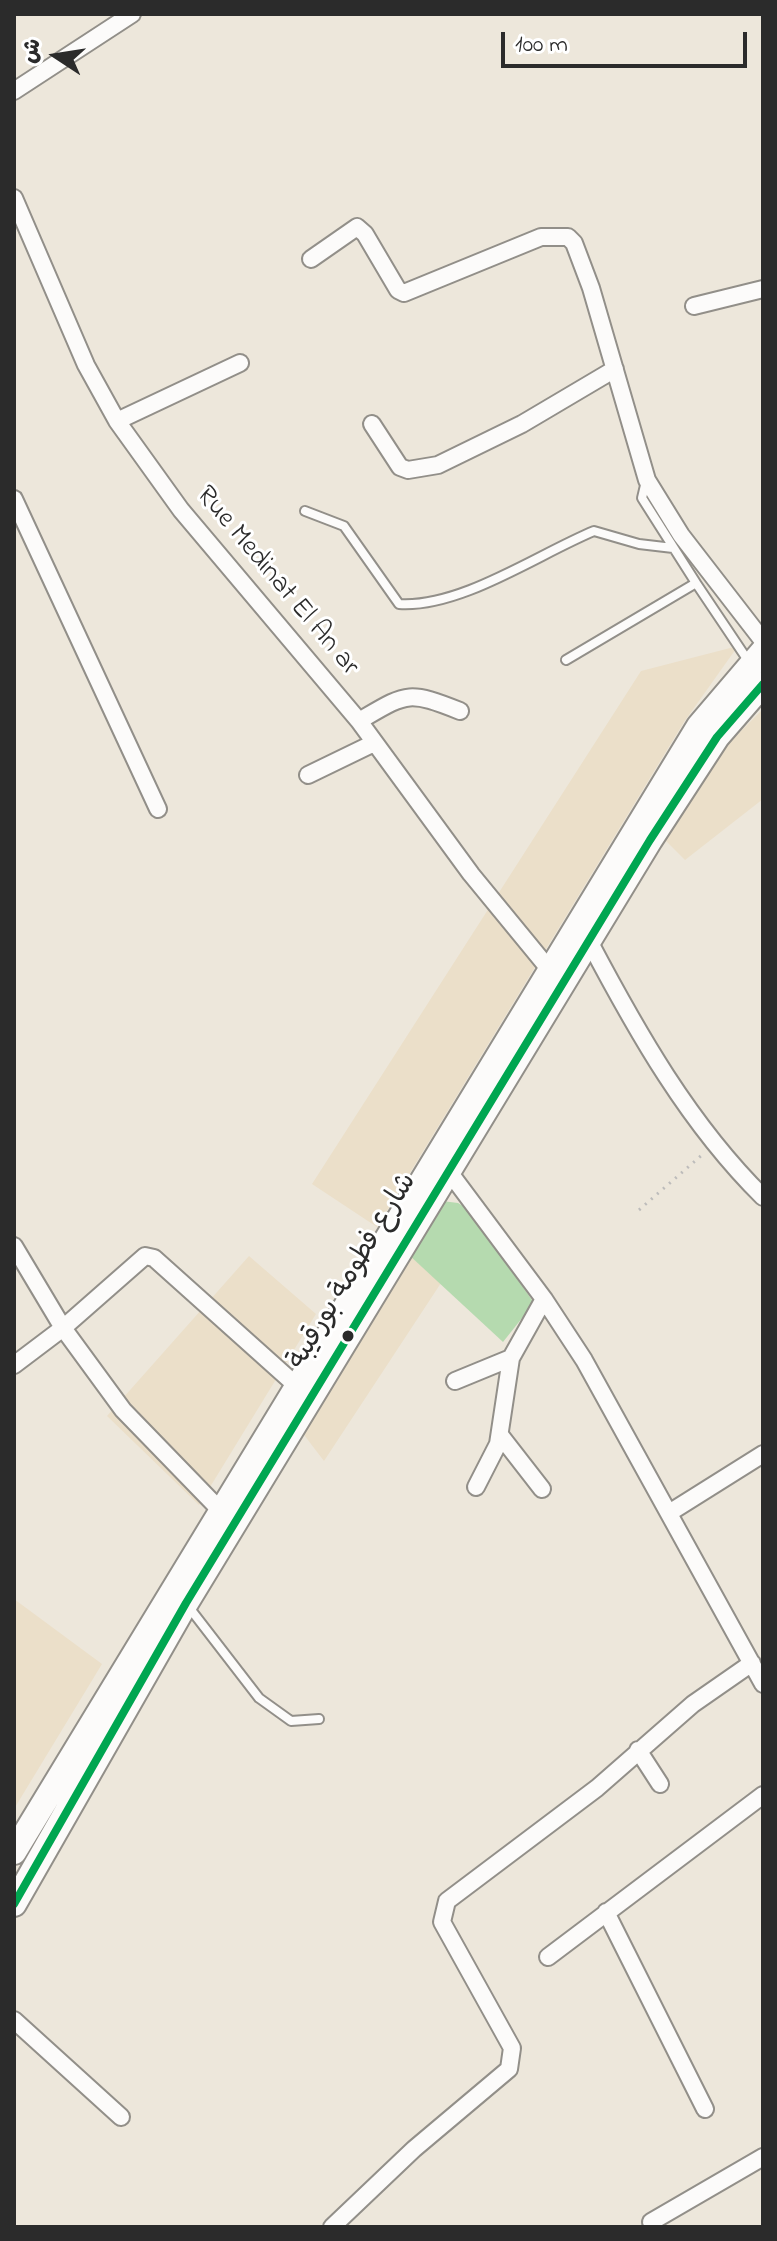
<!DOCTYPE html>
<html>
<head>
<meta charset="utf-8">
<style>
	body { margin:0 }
	#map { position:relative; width:777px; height:2241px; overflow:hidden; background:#ede7db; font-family:"Indie Flower","Playpen Sans Arabic",sans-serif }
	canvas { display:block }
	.frame { position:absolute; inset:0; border:16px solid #2b2b2b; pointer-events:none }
	.north { position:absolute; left:16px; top:16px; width:80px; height:80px; -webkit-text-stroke:6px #fff; paint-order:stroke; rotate:282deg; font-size:22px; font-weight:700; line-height:32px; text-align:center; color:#2b2b2b }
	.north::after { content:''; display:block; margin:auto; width:28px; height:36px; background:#2b2b2b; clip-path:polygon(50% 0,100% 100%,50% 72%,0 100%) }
	.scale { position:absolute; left:501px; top:32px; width:246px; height:36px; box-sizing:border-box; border:4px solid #2b2b2b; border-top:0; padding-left:10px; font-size:24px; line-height:28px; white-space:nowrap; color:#2b2b2b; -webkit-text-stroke:6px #fff; paint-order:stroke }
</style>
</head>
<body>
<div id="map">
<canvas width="777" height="2241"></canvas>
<div class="frame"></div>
<div class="north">ش</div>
<div class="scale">100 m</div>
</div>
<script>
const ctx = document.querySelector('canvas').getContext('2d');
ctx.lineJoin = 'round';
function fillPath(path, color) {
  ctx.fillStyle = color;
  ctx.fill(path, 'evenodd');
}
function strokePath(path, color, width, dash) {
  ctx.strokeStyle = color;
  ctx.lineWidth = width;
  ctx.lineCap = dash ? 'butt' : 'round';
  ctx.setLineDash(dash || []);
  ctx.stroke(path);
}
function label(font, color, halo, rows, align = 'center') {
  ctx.font = font + ' "Indie Flower","Playpen Sans Arabic",sans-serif';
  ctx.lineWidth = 6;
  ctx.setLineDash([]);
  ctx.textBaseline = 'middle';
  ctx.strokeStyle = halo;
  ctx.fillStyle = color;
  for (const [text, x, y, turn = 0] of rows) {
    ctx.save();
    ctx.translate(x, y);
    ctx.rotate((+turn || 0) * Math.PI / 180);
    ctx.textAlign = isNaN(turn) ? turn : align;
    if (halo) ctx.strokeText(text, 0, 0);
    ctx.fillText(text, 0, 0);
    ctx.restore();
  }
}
const built = new Path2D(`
	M 738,646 L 684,722 L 377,1227 L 312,1184 L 641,671 Z
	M 763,709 L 763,799 L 685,860 L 664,839 L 719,753 Z
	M 409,1255 L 441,1283 L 324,1461 L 301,1431 Z
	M 249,1256 L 316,1314 L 199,1505 L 107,1416 Z
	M 14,1599 L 102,1664 L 14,1809 Z`);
const green = new Path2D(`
	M 442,1201 L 458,1203 L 470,1210 L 534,1303 L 503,1342 L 409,1255 Z`);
const path = new Path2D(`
	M 639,1210 L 703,1154`);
const service = new Path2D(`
	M 305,511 L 344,526 L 399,604 C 461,608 538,554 594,531 L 639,544 L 673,548
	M 696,583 L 749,662
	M 566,660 L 696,583 L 642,498 L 646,481
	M 188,1606 L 259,1698 L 291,1721 L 319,1719`);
const minor = new Path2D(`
	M 14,91 L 132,14
	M 14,198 L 86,365 L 117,421 L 181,510 L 359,721 L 471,874 L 549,969
	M 311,259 L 357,227 L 365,234 L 398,290 L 404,293 L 541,237 L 568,237 L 574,243 L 591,288 L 647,480 L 681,535 L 763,641
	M 694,306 L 763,289
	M 117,421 L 240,363
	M 372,424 L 400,467 L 408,470 L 438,465 L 522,424 L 615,369
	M 14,499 L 158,809
	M 359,721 C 407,693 407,690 460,711
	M 308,775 L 374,743
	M 589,941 C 637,1032 689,1124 763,1197
	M 444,1165 L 544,1299 L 584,1360 L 763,1684
	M 14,1246 L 63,1328 L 123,1410 L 220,1510
	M 14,1365 L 63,1328 L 145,1256 L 154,1258 L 298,1387
	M 455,1381 L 511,1358 L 544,1299
	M 500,1435 L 542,1489
	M 476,1487 L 498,1444 L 511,1358
	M 669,1513 L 763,1454
	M 638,1750 L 660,1784
	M 606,1912 L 705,2109
	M 548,1957 L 763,1795
	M 14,2020 L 121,2117
	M 651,2222 L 763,2157
	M 332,2227 L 414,2149 L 509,2069 L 512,2048 L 442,1922 L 447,1901 L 597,1788 L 693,1704 L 752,1663`);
const primary = new Path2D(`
	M 14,1852 L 699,726 L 763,651
	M 14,1904 L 186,1603 L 650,840 L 717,737 L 763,684`);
const bus1 = new Path2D(`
	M 14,1904 L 186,1603 L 650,840 L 717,737 L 763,684`);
const markers = [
	[348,1336,7,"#2b2b2b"]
];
const streetNames = [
	["Rue Medinat El An ar",276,582,50],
	["شارع فطومة بورقيبة",354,1272,-59]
];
fillPath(built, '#ebdfc9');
fillPath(green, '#b5daaf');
strokePath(service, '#928f89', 12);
strokePath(minor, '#928f89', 20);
strokePath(primary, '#928f89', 28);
strokePath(path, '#bdbcbb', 3, [2, 6]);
strokePath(service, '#fcfbfa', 8);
strokePath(minor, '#fcfbfa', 16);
strokePath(primary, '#fcfbfa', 24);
strokePath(bus1, '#00a651', 8);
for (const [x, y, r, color] of markers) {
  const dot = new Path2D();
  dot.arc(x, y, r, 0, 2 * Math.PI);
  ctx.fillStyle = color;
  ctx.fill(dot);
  strokePath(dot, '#fff', 3);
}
label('28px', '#2b2b2b', '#fff', streetNames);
</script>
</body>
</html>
